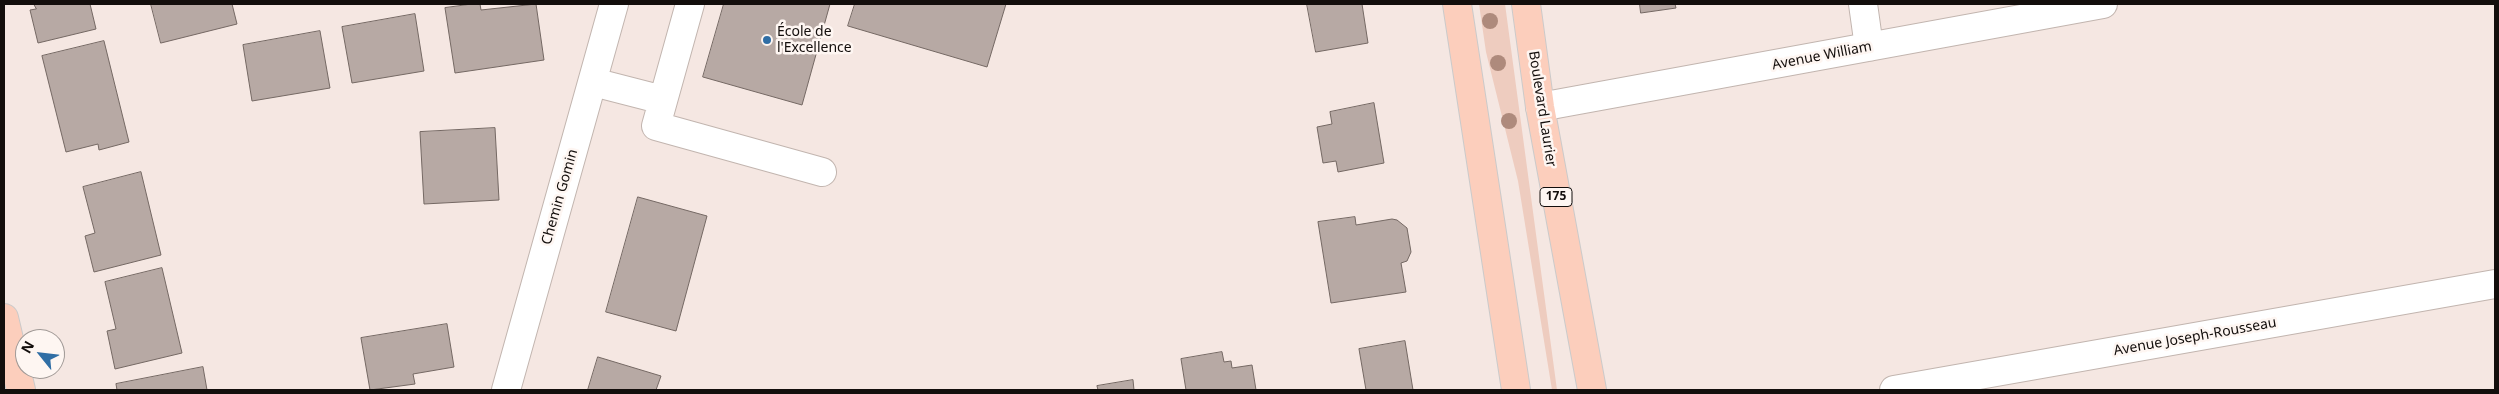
<!DOCTYPE html>
<html>
<head>
<meta charset="utf-8">
<style>
	body { margin:0 }
	#map { position:relative; width:2499px; height:394px; overflow:hidden; background:#f5e7e2; font-family:"Noto Sans",sans-serif }
	canvas { display:block }
	.frame { position:absolute; inset:0; border:5px solid #130e0c; pointer-events:none }
	.north { position:absolute; left:15px; top:329px; width:50px; height:50px; box-sizing:border-box; background:#fef6f2; border:1px solid #a09996; border-radius:50%; rotate:299deg; font-size:14px; font-weight:700; line-height:20px; text-align:center; color:#130e0c }
	.north::after { content:''; display:block; margin:auto; width:18px; height:22px; background:#306ea5; clip-path:polygon(50% 0,100% 100%,50% 72%,0 100%) }
</style>
</head>
<body>
<div id="map">
<canvas width="2499" height="394"></canvas>
<div class="frame"></div>
<div class="north">N</div>
</div>
<script>
const ctx = document.querySelector('canvas').getContext('2d');
ctx.lineJoin = 'round';
function fillPath(path, color) {
  ctx.fillStyle = color;
  ctx.fill(path, 'evenodd');
}
function strokePath(path, color, width, dash) {
  ctx.strokeStyle = color;
  ctx.lineWidth = width;
  ctx.lineCap = dash ? 'butt' : 'round';
  ctx.setLineDash(dash || []);
  ctx.stroke(path);
}
function label(font, color, halo, rows, align = 'center') {
  ctx.font = font + ' "Noto Sans",sans-serif';
  ctx.lineWidth = 5;
  ctx.setLineDash([]);
  ctx.textBaseline = 'middle';
  ctx.strokeStyle = halo;
  ctx.fillStyle = color;
  for (const [text, x, y, turn = 0] of rows) {
    ctx.save();
    ctx.translate(x, y);
    ctx.rotate((+turn || 0) * Math.PI / 180);
    ctx.textAlign = isNaN(turn) ? turn : align;
    if (halo) ctx.strokeText(text, 0, 0);
    ctx.fillText(text, 0, 0);
    ctx.restore();
  }
}
const green = new Path2D(`
	M 1479,4 L 1505,4 L 1557,390 L 1552,390 L 1518,181 L 1486,52 Z`);
const building = new Path2D(`
	M 34,4 L 90,4 L 96,29 L 38,43 L 30,10 L 36,9 Z
	M 151,4 L 232,4 L 237,24 L 161,43 Z
	M 472,4 L 480,4 L 481,10 L 536,4 L 544,60 L 455,73 L 445,8 Z
	M 724,4 L 830,4 L 802,105 L 703,77 Z
	M 855,4 L 1006,4 L 987,67 L 848,26 Z
	M 1307,4 L 1362,4 L 1368,43 L 1316,52 Z
	M 1640,4 L 1675,4 L 1676,8 L 1641,13 Z
	M 415,14 L 424,71 L 352,83 L 342,27 Z
	M 320,31 L 330,88 L 252,101 L 243,45 Z
	M 104,41 L 129,142 L 99,150 L 98,144 L 66,152 L 42,56 Z
	M 1374,103 L 1384,163 L 1338,172 L 1336,161 L 1323,163 L 1317,127 L 1332,124 L 1330,112 Z
	M 495,128 L 499,200 L 424,204 L 420,132 Z
	M 141,172 L 161,255 L 94,272 L 85,236 L 95,233 L 83,187 Z
	M 638,197 L 707,216 L 676,331 L 606,312 Z
	M 1355,217 L 1356,225 L 1392,219 L 1397,220 L 1407,228 L 1411,252 L 1407,261 L 1401,263 L 1406,292 L 1331,303 L 1318,222 Z
	M 162,268 L 182,353 L 115,369 L 107,331 L 116,329 L 105,282 Z
	M 447,324 L 454,367 L 413,374 L 415,384 L 370,390 L 361,338 Z
	M 1405,341 L 1413,390 L 1366,390 L 1359,349 Z
	M 1222,352 L 1224,362 L 1231,361 L 1232,368 L 1252,365 L 1256,390 L 1186,390 L 1181,359 Z
	M 598,357 L 661,376 L 656,390 L 588,390 Z
	M 203,367 L 207,390 L 117,390 L 116,384 Z
	M 1133,380 L 1134,390 L 1098,390 L 1097,386 Z`);
const minor = new Path2D(`
	M 690,4 L 656,126 L 822,172
	M 1863,4 L 1869,47
	M 593,82 L 663,100
	M 1540,107 L 2103,4
	M 506,390 L 614,4
	M 1894,390 L 2495,284`);
const major = new Path2D(`
	M 1457,4 L 1516,390
	M 1526,4 L 1540,107 L 1592,390
	M 4,318 L 21,390`);
const trees = [
	[1490,21],
	[1498,63],
	[1509,121]
];
const markers = [
	[767,40,5,"#306ea5"]
];
const shields = [
	[1556,197,32]
];
const shieldNames = [
	["175",1556,197]
];
const poiNames = [
	["École de",777,32],
	["l'Excellence",777,48]
];
const streetNames = [
	["Avenue William",1822,56,-11],
	["Boulevard Laurier",1542,109,81],
	["Chemin Gomin",560,197,-74],
	["Avenue Joseph-Rousseau",2195,337,-10]
];
fillPath(green, '#eeccbf');
fillPath(building, '#b7a9a4');
strokePath(building, '#746863', 1);
strokePath(minor, '#c2b5af', 30);
strokePath(major, '#cbcaca', 30);
strokePath(minor, '#fff', 28);
strokePath(major, '#fccebc', 28);
ctx.fillStyle = '#ae8a7c';
for (const [x, y] of trees) {
  ctx.beginPath();
  ctx.arc(x, y, 8, 0, 2 * Math.PI);
  ctx.fill();
}
for (const [x, y, r, color] of markers) {
  const dot = new Path2D();
  dot.arc(x, y, r, 0, 2 * Math.PI);
  ctx.fillStyle = color;
  ctx.fill(dot);
  strokePath(dot, '#fef6f2', 2);
}
for (const [x, y, w] of shields) {
  const box = new Path2D();
  box.roundRect(x - w / 2, y - 9.5, w, 19, 4);
  ctx.fillStyle = '#fef6f2';
  ctx.fill(box);
  strokePath(box, '#130e0c', 1);
}
label('bold 12px', '#130e0c', null, shieldNames);
label('14px', '#130e0c', '#fef6f2', poiNames, 'left');
label('14px', '#130e0c', '#fef6f2', streetNames);
</script>
</body>
</html>
